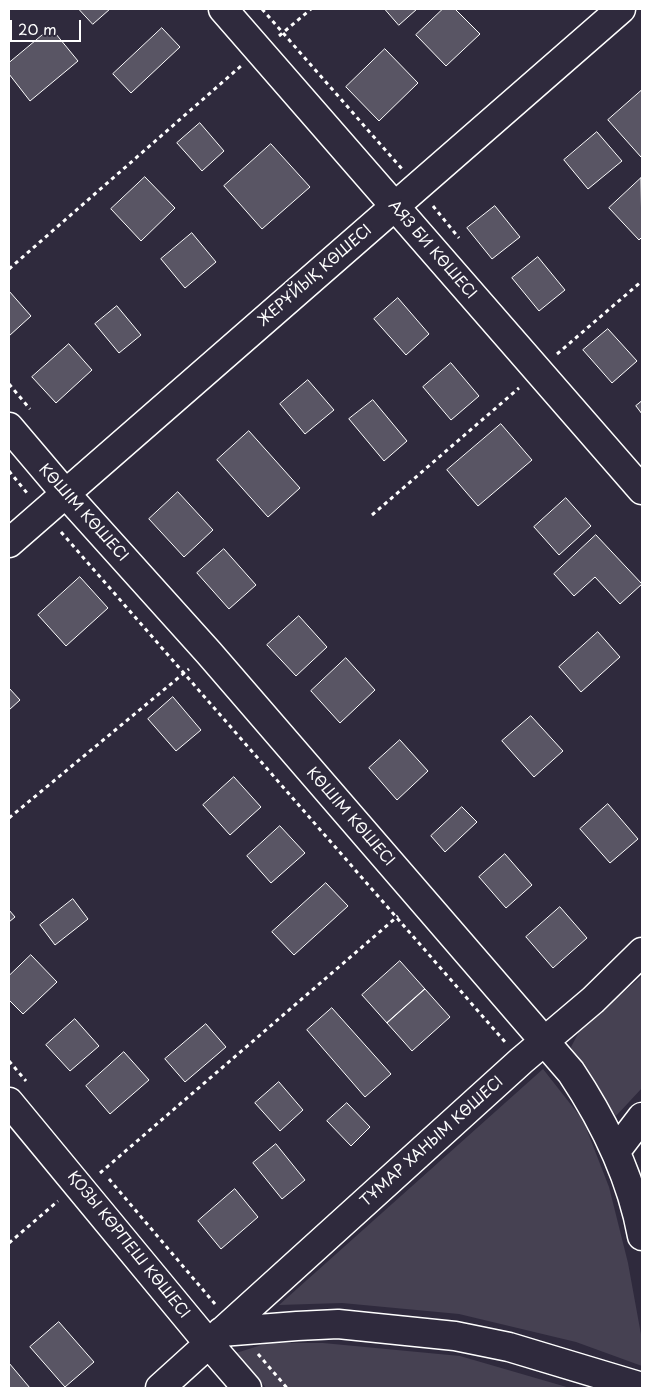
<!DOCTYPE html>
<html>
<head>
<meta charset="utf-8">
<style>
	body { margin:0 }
	#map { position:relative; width:651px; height:1397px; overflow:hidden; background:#2f2a3d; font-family:"Playpen Sans",sans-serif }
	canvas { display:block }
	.frame { position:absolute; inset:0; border:10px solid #fff; pointer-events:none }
	.scale { position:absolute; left:10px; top:20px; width:71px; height:22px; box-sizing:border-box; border:2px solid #fff; border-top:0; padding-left:6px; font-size:15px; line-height:18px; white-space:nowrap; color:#fff; -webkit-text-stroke:4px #2f2a3d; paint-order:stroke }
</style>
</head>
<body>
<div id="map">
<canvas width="651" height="1397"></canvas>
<div class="frame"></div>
<div class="scale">20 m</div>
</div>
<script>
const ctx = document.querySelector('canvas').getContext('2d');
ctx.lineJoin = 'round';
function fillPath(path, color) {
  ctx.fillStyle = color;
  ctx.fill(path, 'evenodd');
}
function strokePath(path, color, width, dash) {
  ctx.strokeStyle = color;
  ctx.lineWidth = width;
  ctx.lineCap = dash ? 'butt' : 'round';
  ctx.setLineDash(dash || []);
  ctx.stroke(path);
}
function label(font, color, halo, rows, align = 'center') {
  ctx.font = font + ' "Playpen Sans",sans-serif';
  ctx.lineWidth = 5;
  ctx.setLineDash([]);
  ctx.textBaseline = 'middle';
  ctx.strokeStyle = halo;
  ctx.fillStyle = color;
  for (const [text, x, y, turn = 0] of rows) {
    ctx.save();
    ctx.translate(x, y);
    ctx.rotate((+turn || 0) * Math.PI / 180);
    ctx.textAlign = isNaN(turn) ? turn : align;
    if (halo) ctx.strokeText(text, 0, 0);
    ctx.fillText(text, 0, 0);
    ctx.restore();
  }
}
const green = new Path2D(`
	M 642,976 L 642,1088 L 616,1116 L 579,1065 L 571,1047 L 580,1030 Z
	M 543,1069 L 583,1120 L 609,1187 L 628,1263 L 642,1340 L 642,1366 L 576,1342 L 459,1314 L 342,1303 L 279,1305 Z
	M 268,1343 L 323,1343 L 460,1356 L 570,1388 L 266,1388 L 236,1353 Z`);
const building = new Path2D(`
	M 79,9 L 110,9 L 93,24 Z
	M 385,9 L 417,9 L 399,25 Z
	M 443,9 L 455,9 L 480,34 L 446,66 L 416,35 Z
	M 51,28 L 78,61 L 30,101 L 9,74 L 9,63 Z
	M 162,28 L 180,47 L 131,93 L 113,74 Z
	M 385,49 L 418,83 L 379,121 L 346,87 Z
	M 642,90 L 642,156 L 641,157 L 608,120 Z
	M 200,123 L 224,151 L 202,171 L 177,143 Z
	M 597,132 L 622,161 L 588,189 L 564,160 Z
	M 271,144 L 310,187 L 262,229 L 224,186 Z
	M 145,177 L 175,208 L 141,241 L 111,209 Z
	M 641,178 L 642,237 L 639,240 L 609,208 Z
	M 495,206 L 520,237 L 492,259 L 467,228 Z
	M 192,233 L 216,262 L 185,288 L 161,259 Z
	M 538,257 L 565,290 L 539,311 L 512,278 Z
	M 9,291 L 31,316 L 9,336 Z
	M 398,298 L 429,334 L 406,355 L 374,319 Z
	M 117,306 L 141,335 L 119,353 L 95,324 Z
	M 608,329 L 637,361 L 612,383 L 583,350 Z
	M 69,344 L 92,370 L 56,403 L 32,377 Z
	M 451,363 L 479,396 L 451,420 L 423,387 Z
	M 308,380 L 334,410 L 305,434 L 280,404 Z
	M 373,400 L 407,441 L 384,461 L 349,419 Z
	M 642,401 L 642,414 L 636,406 Z
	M 501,424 L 532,460 L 478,506 L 447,470 Z
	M 249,431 L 300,488 L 268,517 L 217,460 Z
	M 178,492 L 213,530 L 184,557 L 149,519 Z
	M 566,498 L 591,526 L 559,555 L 534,527 Z
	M 596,535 L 642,584 L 620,604 L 595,577 L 574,596 L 554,574 Z
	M 224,549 L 256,585 L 229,609 L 197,573 Z
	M 80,577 L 108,608 L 66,646 L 38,615 Z
	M 299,616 L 327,647 L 296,676 L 267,645 Z
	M 598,632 L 620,657 L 581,692 L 559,667 Z
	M 346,658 L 375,690 L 340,723 L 311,691 Z
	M 9,688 L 20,700 L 9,710 Z
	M 173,697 L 201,730 L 176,751 L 148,719 Z
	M 531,716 L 563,751 L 534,777 L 502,741 Z
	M 400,740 L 428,771 L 397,800 L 369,768 Z
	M 234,777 L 261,807 L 230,835 L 203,805 Z
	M 608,804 L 638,839 L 610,863 L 580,829 Z
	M 462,807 L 477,822 L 445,852 L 431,836 Z
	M 280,826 L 305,853 L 271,883 L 247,856 Z
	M 505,854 L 532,885 L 506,908 L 479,877 Z
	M 326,883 L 348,906 L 294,955 L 272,932 Z
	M 73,899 L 88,919 L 55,945 L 40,925 Z
	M 560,907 L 587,938 L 553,968 L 526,937 Z
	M 9,910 L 15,917 L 9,922 Z
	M 31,955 L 57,982 L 23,1014 L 9,1000 L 9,976 Z
	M 400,961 L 425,989 L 387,1023 L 362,995 Z
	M 425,989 L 450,1017 L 412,1051 L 387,1023 Z
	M 332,1008 L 391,1074 L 365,1097 L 307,1030 Z
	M 75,1019 L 99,1046 L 70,1071 L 46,1045 Z
	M 206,1024 L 226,1047 L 185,1082 L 165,1059 Z
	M 124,1052 L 149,1080 L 110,1114 L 86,1086 Z
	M 279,1082 L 303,1110 L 280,1131 L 255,1103 Z
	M 347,1103 L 370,1127 L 351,1146 L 327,1121 Z
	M 276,1144 L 305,1180 L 282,1199 L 253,1163 Z
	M 235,1189 L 258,1217 L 221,1249 L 198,1221 Z
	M 59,1322 L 94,1362 L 65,1387 L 30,1347 Z
	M 9,1363 L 30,1388 L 9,1388 Z`);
const path = new Path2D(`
	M 262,9 L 402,169
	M 279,36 L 311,9
	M 433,206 L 459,238
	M 9,269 L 241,66
	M 557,354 L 642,281
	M 9,384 L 30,409
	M 9,471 L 27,493
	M 372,515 L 519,388
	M 61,532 L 505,1042
	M 9,818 L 189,669
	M 9,1061 L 26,1081
	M 100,1173 L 398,916
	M 109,1179 L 215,1304
	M 9,1243 L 58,1201
	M 258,1354 L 287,1388`);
const minor = new Path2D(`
	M 223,9 L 642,490
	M 9,427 L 65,493 L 209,653 L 571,1072 C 605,1123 631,1176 642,1236
	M 9,543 L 621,9
	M 9,1102 L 209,1344 L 247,1388
	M 616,1151 L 642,1117
	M 221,1332 L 297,1326 L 338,1324 L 455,1336 L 509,1347 L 642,1387
	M 160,1388 L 521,1061 L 593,1000 L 642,952`);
const streetNames = [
	["АЯЗ БИ КӨШЕСІ",432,250,49],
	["ЖЕРҰЙЫҚ КӨШЕСІ",315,276,-41],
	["КӨШІМ КӨШЕСІ",83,513,48],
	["КӨШІМ КӨШЕСІ",350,817,49],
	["ТҰМАР ХАНЫМ КӨШЕСІ",432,1142,-42],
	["ҚОЗЫ КӨРПЕШ КӨШЕСІ",128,1245,51]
];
fillPath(green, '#464152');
fillPath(building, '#595564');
strokePath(building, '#fff', 1);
strokePath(minor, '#fff', 31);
strokePath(path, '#fff', 3, [4, 4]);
strokePath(minor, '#2f2a3d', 28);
label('15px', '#fff', '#2f2a3d', streetNames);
</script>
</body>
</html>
